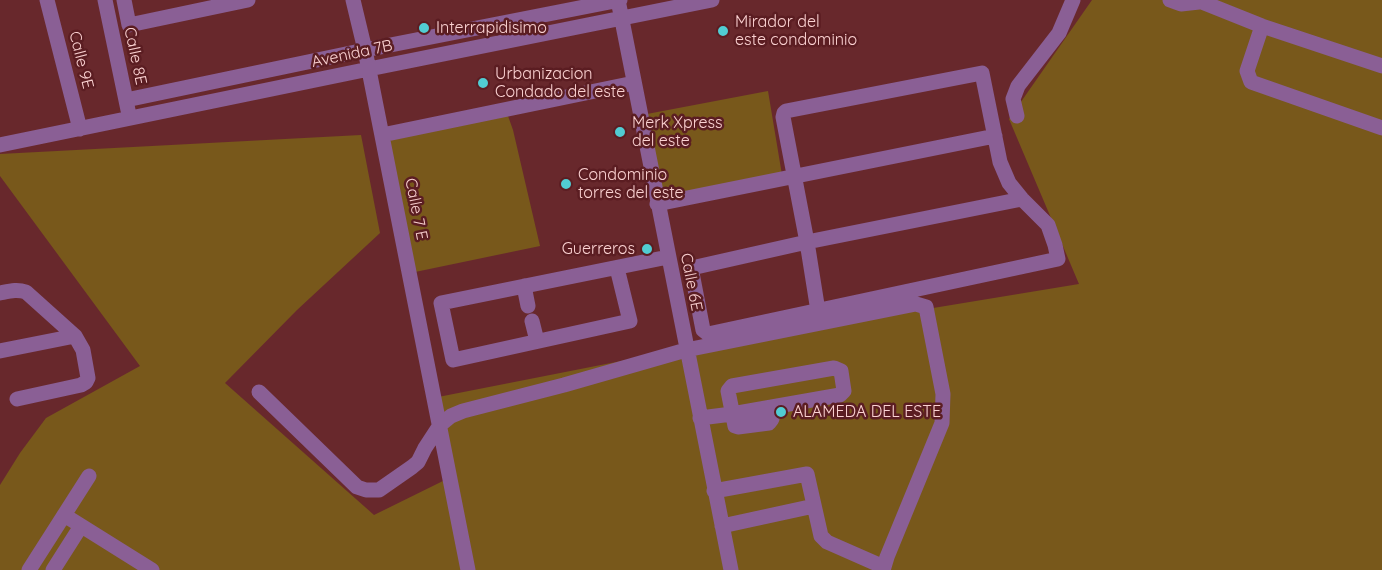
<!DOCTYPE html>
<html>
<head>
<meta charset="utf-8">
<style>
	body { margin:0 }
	canvas { display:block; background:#68282c }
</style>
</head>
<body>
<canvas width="1382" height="570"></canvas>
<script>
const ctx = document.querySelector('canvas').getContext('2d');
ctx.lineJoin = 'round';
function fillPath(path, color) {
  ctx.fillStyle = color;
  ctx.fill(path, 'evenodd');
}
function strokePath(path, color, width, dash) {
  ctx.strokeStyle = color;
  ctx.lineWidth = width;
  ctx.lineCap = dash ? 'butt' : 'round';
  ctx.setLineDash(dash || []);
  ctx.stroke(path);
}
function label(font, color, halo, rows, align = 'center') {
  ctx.font = font + ' Quicksand,sans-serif';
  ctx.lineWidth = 5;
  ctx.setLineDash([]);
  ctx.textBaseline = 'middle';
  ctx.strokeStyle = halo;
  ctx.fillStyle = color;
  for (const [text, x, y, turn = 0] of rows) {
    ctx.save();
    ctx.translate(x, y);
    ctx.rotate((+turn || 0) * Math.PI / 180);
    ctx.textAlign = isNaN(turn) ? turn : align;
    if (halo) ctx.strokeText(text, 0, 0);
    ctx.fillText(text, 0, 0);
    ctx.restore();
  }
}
const green = new Path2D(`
	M 1092,0 L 1382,0 L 1382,570 L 0,570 L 0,485 L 20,453 L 46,418 L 140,366 L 0,176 L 0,154 L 361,135 L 380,233 L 297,310 L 225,383 L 374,515 L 445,480 L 428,399 L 672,351 L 1079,284 L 1009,119 Z
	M 768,91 L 782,175 L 663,198 L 647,114 Z
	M 508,116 L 513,130 L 540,246 L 415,272 L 389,139 Z`);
const minor = new Path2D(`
	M 47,0 L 80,129
	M 105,0 L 128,110
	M 124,0 L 129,25 L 248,0
	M 353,0 L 365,50 L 468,570
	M 618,0 L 731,570
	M 1170,0 L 1181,4 L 1199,2
	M 1197,0 L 1262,26 L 1382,66
	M 1262,26 L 1247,71 L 1251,82 L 1382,128
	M 126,100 L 365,50 L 620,0
	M 1017,116 L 1013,99 L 1018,86 L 1059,33 L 1073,0
	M 382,135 L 634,83
	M 0,145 L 369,69 L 712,0
	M 657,204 L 995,136
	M 617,268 L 630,321 L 453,360 L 441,303 L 668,257
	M 524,286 L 528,306
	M 0,293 C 10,291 17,289 26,292 L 75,336 L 83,350 L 88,378 L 86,382 L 81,385 L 17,399
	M 818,311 L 807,242 L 783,117 L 784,113 L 786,111 L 982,73 L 1000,162 L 1009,183 L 1022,199 L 1048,225 L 1055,245 L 1058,259 L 708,334 L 703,330 L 692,273 L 693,269 L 696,267 L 807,242 L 1022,199
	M 532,321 L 537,341
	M 0,351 L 75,336
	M 259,392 L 357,487 L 366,490 L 379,490 L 412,467 L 418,462 L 425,448 L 440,425 L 451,416 L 463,411 L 564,385 L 686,350 L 916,304 L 926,307 L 943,394 L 942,423 L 887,557 L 884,567 L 827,542 L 821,536 L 807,474 L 714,491
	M 700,418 L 732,414 L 840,395 L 844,391 L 841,371 L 834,368 L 732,386 L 728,391 L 735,426 L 738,427 L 769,423 L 772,419 L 771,407
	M 64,515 L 152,570
	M 722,526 L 814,506
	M 29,570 L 89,476
	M 53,570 L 81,526`);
const markers = [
	[424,28,6,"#51ccd2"],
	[723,31,6,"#51ccd2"],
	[483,83,6,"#51ccd2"],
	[620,132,6,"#51ccd2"],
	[566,184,6,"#51ccd2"],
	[647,249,6,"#51ccd2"],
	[781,412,6,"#51ccd2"]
];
const poiNames = [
	["Mirador del",735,22],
	["este condominio",735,40],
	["Interrapidisimo",436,28],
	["Urbanizacion",495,74],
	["Condado del este",495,92],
	["Merk Xpress",632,123],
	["del este",632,141],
	["Condominio",578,175],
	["torres del este",578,193],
	["Guerreros",635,249,"right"],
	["ALAMEDA DEL ESTE",793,412]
];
const streetNames = [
	["Avenida 7B",352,54,-12],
	["Calle 8E",135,56,78],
	["Calle 9E",81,60,76],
	["Calle 7 E",416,209,79],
	["Calle 6E",691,282,79]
];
fillPath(green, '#78581b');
strokePath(minor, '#8a5f95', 15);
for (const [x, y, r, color] of markers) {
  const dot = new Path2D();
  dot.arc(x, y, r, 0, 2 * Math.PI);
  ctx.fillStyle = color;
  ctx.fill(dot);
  strokePath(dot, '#5b1d22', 2);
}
label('16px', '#fbd2d2', '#5b1d22', poiNames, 'left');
label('16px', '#fbd2d2', '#5b1d22', streetNames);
</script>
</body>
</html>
